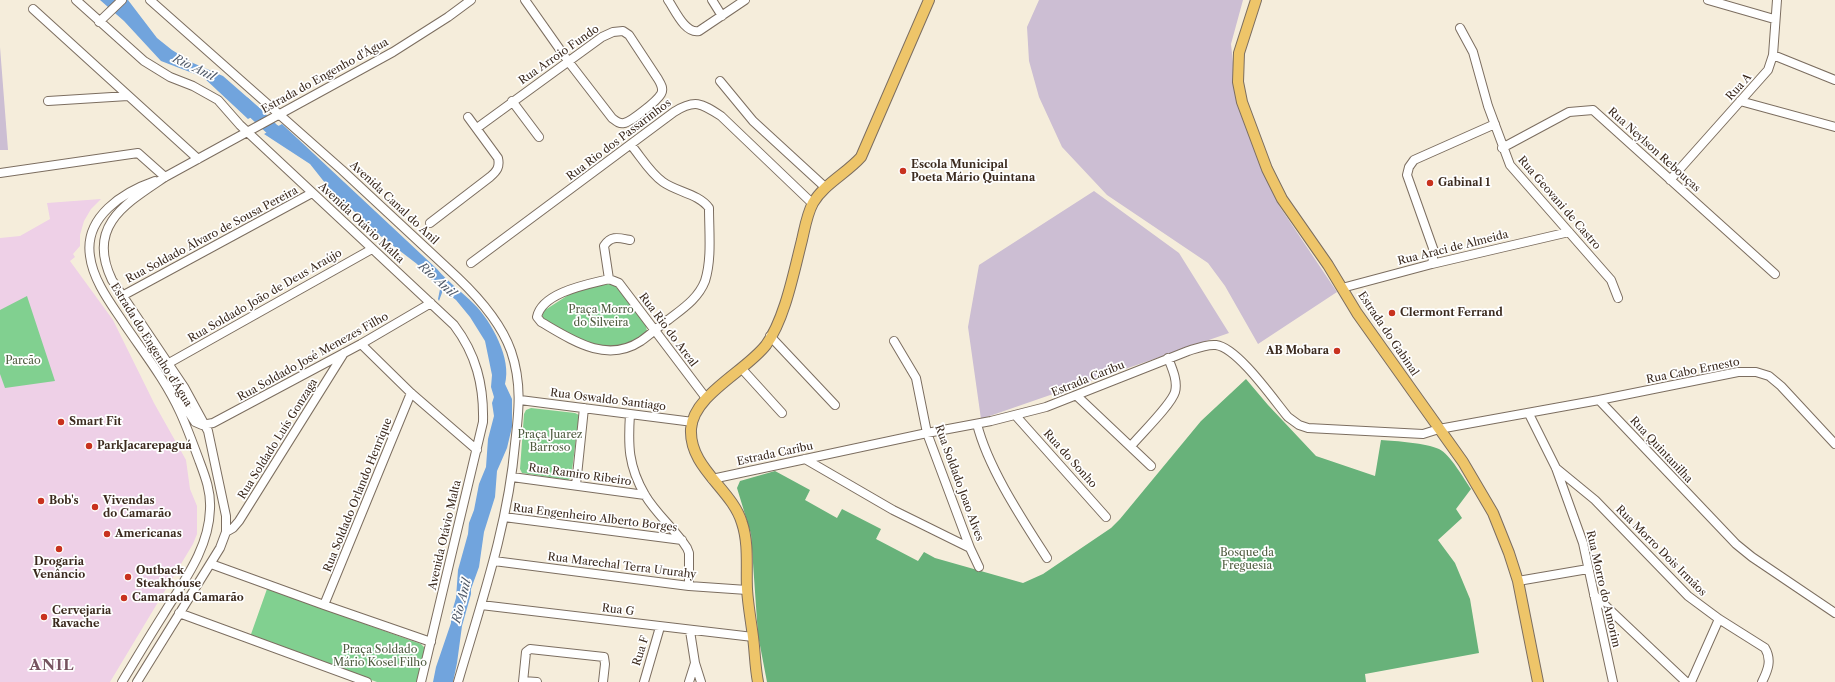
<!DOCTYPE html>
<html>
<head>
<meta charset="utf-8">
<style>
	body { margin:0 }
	canvas { display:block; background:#f5eddb }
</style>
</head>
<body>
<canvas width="1835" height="682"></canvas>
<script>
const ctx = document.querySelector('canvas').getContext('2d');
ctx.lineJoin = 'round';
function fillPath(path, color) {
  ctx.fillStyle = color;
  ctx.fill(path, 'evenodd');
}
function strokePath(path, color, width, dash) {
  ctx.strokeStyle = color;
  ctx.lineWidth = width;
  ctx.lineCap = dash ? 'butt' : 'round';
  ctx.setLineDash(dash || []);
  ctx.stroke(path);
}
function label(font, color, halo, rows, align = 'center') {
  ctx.font = font + ' "Libre Caslon Text",serif';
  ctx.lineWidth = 3.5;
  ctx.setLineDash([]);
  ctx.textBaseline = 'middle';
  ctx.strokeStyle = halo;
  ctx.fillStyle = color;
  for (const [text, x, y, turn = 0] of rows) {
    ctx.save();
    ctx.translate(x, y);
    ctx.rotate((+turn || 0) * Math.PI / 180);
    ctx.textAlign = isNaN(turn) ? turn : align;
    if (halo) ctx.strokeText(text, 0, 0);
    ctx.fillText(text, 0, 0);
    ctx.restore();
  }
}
const built = new Path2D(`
	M 101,199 L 91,209 L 84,221 L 80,235 L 80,246 L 73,254 L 75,257 L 70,261 L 113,320 L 154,403 L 186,460 L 190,489 L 197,506 L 197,534 L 193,544 L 110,682 L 0,682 L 0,238 L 20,236 L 50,219 L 47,203 Z`);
const industrial = new Path2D(`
	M 1039,0 L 1243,0 L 1231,44 L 1235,82 L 1250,139 L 1280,207 L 1337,292 L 1258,344 L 1225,286 L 1208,263 L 1107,195 L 1062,147 L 1039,97 L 1029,61 L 1027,27 Z
	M 0,47 L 8,150 L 0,150 Z
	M 1094,191 L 1179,253 L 1229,333 L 981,419 L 968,327 L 979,265 Z`);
const green = new Path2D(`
	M 608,283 L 612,283 L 618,287 L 646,324 L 647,333 L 628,345 L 596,348 L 546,322 L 543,318 L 542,314 L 545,310 L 573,292 Z
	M 27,296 L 55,381 L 5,388 L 0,374 L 0,310 Z
	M 531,408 L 575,413 L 579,415 L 571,478 L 568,480 L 522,473 L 520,469 L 524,414 L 526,410 Z
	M 267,589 L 421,644 L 424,647 L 425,652 L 418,682 L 377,682 L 250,637 Z`);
const forest = new Path2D(`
	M 1246,379 L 1268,405 L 1316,456 L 1375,476 L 1381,440 C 1396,441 1426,443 1439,449 C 1450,454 1464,479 1471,489 L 1456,509 L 1462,518 L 1438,540 L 1455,563 L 1470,599 L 1479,653 L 1365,674 L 1366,682 L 767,682 L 758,635 L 751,534 L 737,488 L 740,481 L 775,471 L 810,490 L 805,500 L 837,518 L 842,509 L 881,529 L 876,539 L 918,561 L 924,552 L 935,558 L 1023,583 L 1043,574 L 1111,528 L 1120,519 L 1201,421 Z`);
const water = new Path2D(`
	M 100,0 L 128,0 L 157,38 L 172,50 L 193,63 L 223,76 L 263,111 L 248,119 L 203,77 L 161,61 L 124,21 Z
	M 282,124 L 437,269 C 448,282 462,292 474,304 C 492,322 512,359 505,384 L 512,399 L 512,427 L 507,448 L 497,471 L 495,497 L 484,532 L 479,567 L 471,589 L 471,594 L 462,626 L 457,663 L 453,682 L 433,682 L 436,667 L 451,623 L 451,615 L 456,598 L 458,570 L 468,534 L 469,523 L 474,510 L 479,484 L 486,467 L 488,439 L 494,416 L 492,403 L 494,397 L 491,387 L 492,375 L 485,341 L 470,317 L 456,300 L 443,290 L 439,301 L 438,299 L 440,289 L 417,264 L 374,231 L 362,218 L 333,193 L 310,164 L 264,134 Z`);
const river = new Path2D(`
	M 244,103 L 273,130 L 287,139`);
const minor = new Path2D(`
	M 76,0 L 144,61 L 170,77 L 193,86 L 218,100 L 240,125 L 454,325 C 476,354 484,385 483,422 L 421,682
	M 150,0 L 342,170 L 458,278 C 479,298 501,323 511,351 C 522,383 519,411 515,444 C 508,526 481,603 458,682
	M 668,0 C 675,10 685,34 699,31 L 745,0
	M 712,0 L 722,16
	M 1708,0 L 1774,19
	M 33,9 L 198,159
	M 99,22 L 122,0
	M 1460,28 L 1473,52 L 1488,106 L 1510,165 L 1611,280 L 1618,298
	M 1773,55 L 1835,80
	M 720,81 L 753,121 L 826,188
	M 48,101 L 128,96
	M 512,101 L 539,137
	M 1740,101 L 1835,127
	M 477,128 L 602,37 L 613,32 L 623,31 L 629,35 L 658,79 C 661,84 664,89 661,94 C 657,101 631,122 624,123 C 619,124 616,121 612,118 L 568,61 L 525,0
	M 631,145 C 641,157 650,173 663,182 C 677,192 699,194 709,208 C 709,232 712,259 705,281 C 698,299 682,309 668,320 C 659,326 651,334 641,341 C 606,364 572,340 541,322 L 537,317 C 542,292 589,284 609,279 L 619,283 L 706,398
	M 1502,148 L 1569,112 L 1593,110 L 1775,274
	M 0,173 L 138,153 L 165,177
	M 1670,180 L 1768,70 L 1773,55 L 1777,0
	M 430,223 L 490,177 C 497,171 500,167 498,158 L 468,117
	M 471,263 L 674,112 C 695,99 701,103 721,116 L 813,204
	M 1432,264 L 1434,251 L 1407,175 L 1409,167 L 1414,160 L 1495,124
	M 609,279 L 604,246 C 611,235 619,238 630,240
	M 1342,288 L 1432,264 L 1569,232
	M 122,296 L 312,193
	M 770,336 L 835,405
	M 894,341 L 916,378 L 927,433 L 970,548 L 979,567
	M 361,344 L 411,393 L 477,450
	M 169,363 L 372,249
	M 742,369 L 782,413
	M 171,385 L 195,422 L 202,425 L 213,423 L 361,344 L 431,303
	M 1077,396 L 1151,466
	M 520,400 L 693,422
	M 1599,400 L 1738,372 L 1756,372 L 1769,376 L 1781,386 L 1835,444
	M 630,414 C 628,445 628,466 645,495 C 656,514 675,529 687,548 L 689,553 L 689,586
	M 1529,414 L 1556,468 L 1583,543 L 1613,682
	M 1016,416 L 1106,517
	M 977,424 C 988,468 1022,519 1047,558
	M 1131,446 C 1141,434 1171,405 1175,392 C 1178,381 1172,368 1168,358
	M 805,459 L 893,510 L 970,548
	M 1556,468 L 1595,500 L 1688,596 L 1719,619 L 1765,648 C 1772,660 1768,670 1762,682
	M 512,477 L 645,495
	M 712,479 L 927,433 L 991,421 L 1046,407 L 1188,351 C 1197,348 1207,344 1216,345 C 1238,348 1273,399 1288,417 L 1299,425 L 1308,428 L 1423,434 L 1439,429 L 1599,400 L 1736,544 L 1752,557 L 1835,613
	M 576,485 L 584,408
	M 504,517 L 682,540
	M 226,532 L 233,528 L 239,521 L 344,353
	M 494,561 L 689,586 L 747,590
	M 211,564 L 324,605 L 431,642
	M 1518,581 L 1588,569
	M 1594,595 L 1686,682
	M 324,605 L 411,393
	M 481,605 L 753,637
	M 179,613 L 367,682
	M 695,663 L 701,682
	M 523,681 L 537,682
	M 122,682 C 136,659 149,637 163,615 C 183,582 209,549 210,509 C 211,491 205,476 199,460 C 193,444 187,427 180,412 C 166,381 144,353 125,325 C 112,305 93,281 90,256 C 84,217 123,192 155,181
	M 137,682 L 220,548 L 226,532 L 226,516 L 208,431 L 184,387 L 112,280 C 86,226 125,204 165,177 L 393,52 L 448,17 L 471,0
	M 523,682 L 526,652 L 530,649 L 604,657 L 605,664 L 603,682
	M 644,682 L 660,627
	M 689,682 L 695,663 L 690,631
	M 1691,682 L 1719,619`);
const major = new Path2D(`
	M 1256,0 L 1239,53 L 1238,82 L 1242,102 L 1267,169 L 1282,199 L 1328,265 L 1357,313 L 1463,462 L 1493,513 L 1509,553 L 1518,581 L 1538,682
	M 758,682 C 755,667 755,652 753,637 C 751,621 748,605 747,589 C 746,567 749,544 742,523 C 732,489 689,468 691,429 C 693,395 746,371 766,345 C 785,319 794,271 802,240 C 805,227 807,214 813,203 C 824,184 847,173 861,157 L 929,0`);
const markers = [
	[903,171,4,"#c8321e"],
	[1430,183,4,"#c8321e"],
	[1392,313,4,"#c8321e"],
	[1337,351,4,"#c8321e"],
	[61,422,4,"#c8321e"],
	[89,446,4,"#c8321e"],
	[41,501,4,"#c8321e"],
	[95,507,4,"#c8321e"],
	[107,534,4,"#c8321e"],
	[59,549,4,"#c8321e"],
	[128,577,4,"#c8321e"],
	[124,598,4,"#c8321e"],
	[44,617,4,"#c8321e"]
];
const streetNames = [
	["Rua Arroio Fundo",559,55,-35],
	["Estrada do Engenho d'Água",325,76,-29],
	["Rua A",1739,87,-48],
	["Rua Rio dos Passarinhos",619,140,-37],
	["Rua Neylson Rebouças",1654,150,42],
	["Avenida Canal do Anil",394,203,43],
	["Rua Geovani de Castro",1559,203,49],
	["Avenida Otávio Malta",361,223,43],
	["Rua Soldado Álvaro de Sousa Pereira",212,235,-28],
	["Rua Araci de Almeida",1453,248,-14],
	["Rua Soldado João de Deus Araújo",265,296,-30],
	["Rua Rio do Areal",668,330,53],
	["Estrada do Gabinal",1388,334,56],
	["Estrada do Engenho d'Água",151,345,58],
	["Rua Soldado José Menezes Filho",313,357,-29],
	["Rua Cabo Ernesto",1693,371,-11],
	["Estrada Caribu",1088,379,-22],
	["Rua Oswaldo Santiago",608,400,7],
	["Rua Soldado Luís Gonzaga",278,439,-58],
	["Rua Quintanilha",1661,450,47],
	["Estrada Caribu",775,454,-12],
	["Rua do Sonho",1070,459,48],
	["Rua Ramiro Ribeiro",580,475,8],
	["Rua Soldado Joao Alves",959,483,70],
	["Rua Soldado Orlando Henrique",358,495,-68],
	["Rua Engenheiro Alberto Borges",595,518,7],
	["Avenida Otávio Malta",445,535,-77],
	["Rua Morro Dois Irmãos",1661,551,45],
	["Rua Marechal Terra Ururahy",622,566,7],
	["Rua Morro do Amorim",1603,589,77],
	["Rua G",618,610,7],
	["Rua F",641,651,-73]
];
const poiNames = [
	["Escola Municipal",911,165],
	["Poeta Mário Quintana",911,178],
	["Gabinal 1",1438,183],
	["Clermont Ferrand",1400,313],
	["AB Mobara",1329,351,"right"],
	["Smart Fit",69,422],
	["ParkJacarepaguá",97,446],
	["Bob's",49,501],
	["Vivendas",103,501],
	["do Camarão",103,514],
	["Americanas",115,534],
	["Drogaria",59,562,"center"],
	["Venâncio",59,575,"center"],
	["Outback",136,571],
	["Steakhouse",136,584],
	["Camarada Camarão",132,598],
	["Cervejaria",52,611],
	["Ravache",52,624]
];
const parkNames = [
	["Praça Morro",601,310],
	["do Silveira",601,323],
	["Parcão",23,361],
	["Praça Juarez",550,435],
	["Barroso",550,448],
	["Bosque da",1247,553],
	["Freguesia",1247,566],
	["Praça Soldado",380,650],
	["Mário Kosel Filho",380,663]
];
const waterNames = [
	["Rio Anil",194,68,26],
	["Rio Anil",437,280,42],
	["Rio Anil",462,601,-76]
];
const districtNames = [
	["ANIL",52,666]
];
fillPath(built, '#eed0e7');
fillPath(industrial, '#ccbed3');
fillPath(green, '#81d090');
fillPath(forest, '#68b27a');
fillPath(water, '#71a4dd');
strokePath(river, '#71a4dd', 13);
strokePath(minor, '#7c6e60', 10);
strokePath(major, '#7c6e60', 12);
strokePath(minor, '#fff', 8);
strokePath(major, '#eec569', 10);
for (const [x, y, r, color] of markers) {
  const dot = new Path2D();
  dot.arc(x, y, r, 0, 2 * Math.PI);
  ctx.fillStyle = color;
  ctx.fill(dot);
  strokePath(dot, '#fff', 1.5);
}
label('11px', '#3b2a1e', '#fff', streetNames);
label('bold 11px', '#3b2a1e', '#fff', poiNames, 'left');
label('11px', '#505c40', '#fff', parkNames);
label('italic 12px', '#515b6a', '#fff', waterNames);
ctx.letterSpacing = '1px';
label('bold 15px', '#75535f', '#fff', districtNames);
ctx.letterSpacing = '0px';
</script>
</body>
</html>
